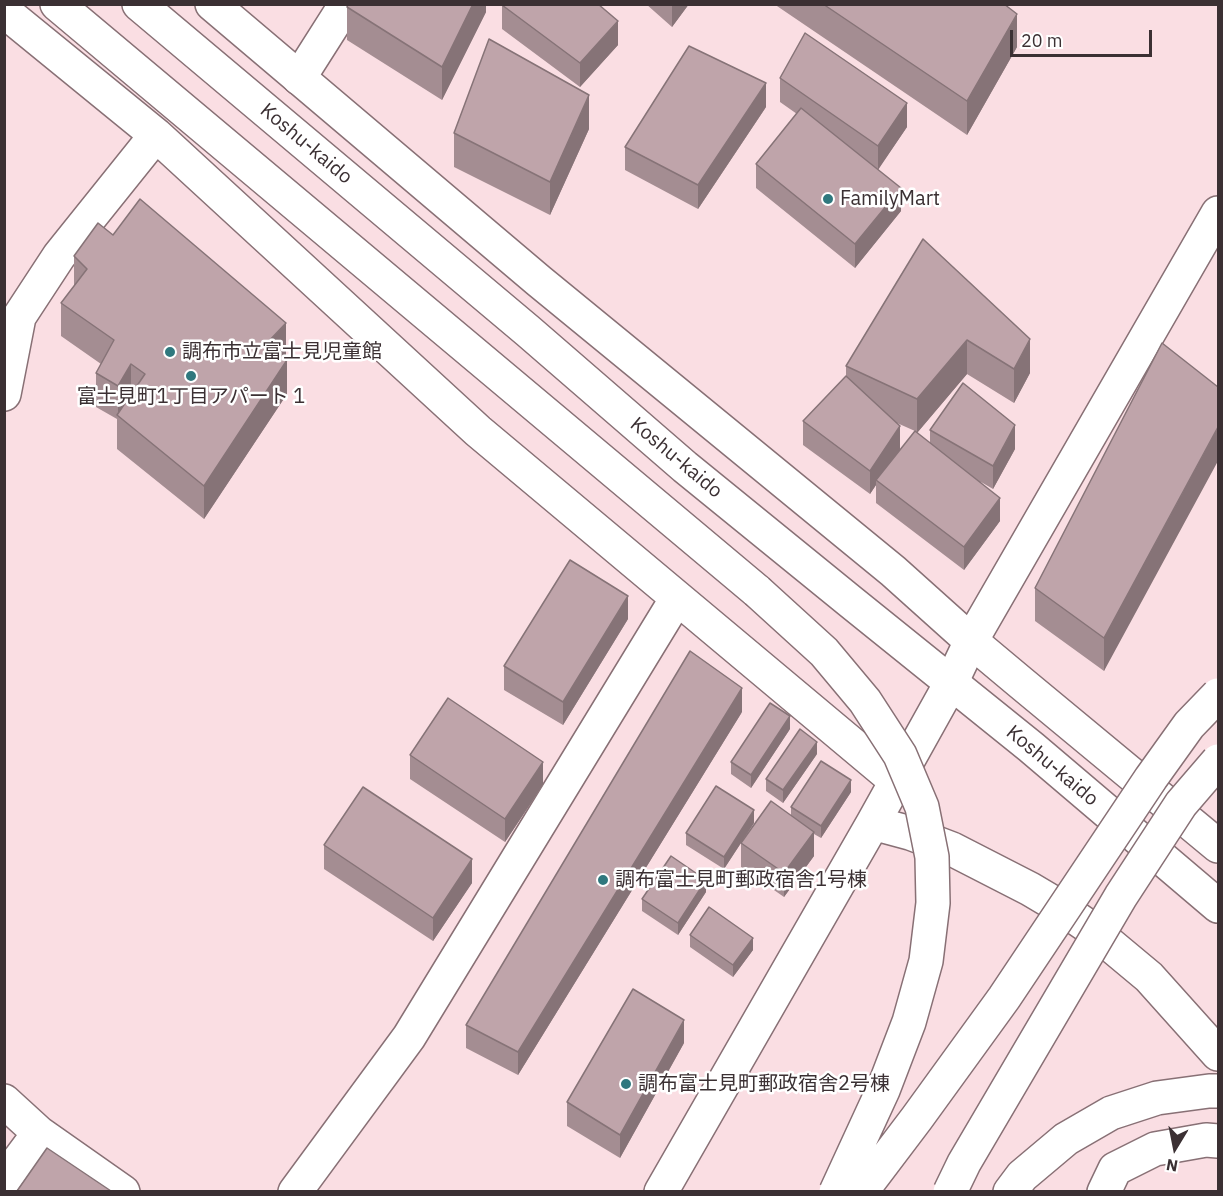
<!DOCTYPE html>
<html>
<head>
<meta charset="utf-8">
<style>
	body { margin:0 }
	#map { position:relative; width:1223px; height:1196px; overflow:hidden; background:#fadee3; font-family:"IBM Plex Sans",sans-serif }
	canvas { display:block }
	.frame { position:absolute; inset:0; border:6px solid #3b3033; pointer-events:none }
	.north { position:absolute; left:1145px; top:1118px; width:60px; height:60px; -webkit-text-stroke:4px #fff; paint-order:stroke; rotate:190deg; font-size:16px; font-weight:700; line-height:24px; text-align:center; color:#3b3033 }
	.north::after { content:''; display:block; margin:auto; width:21px; height:27px; background:#3b3033; clip-path:polygon(50% 0,100% 100%,50% 72%,0 100%) }
	.scale { position:absolute; left:1010px; top:30px; width:142px; height:27px; box-sizing:border-box; border:3px solid #3b3033; border-top:0; padding-left:8px; font-size:18px; line-height:21px; white-space:nowrap; color:#3b3033; -webkit-text-stroke:4px #fff; paint-order:stroke }
</style>
</head>
<body>
<div id="map">
<canvas width="1223" height="1196"></canvas>
<div class="frame"></div>
<div class="north">N</div>
<div class="scale">20 m</div>
</div>
<script>
const ctx = document.querySelector('canvas').getContext('2d');
ctx.lineJoin = 'round';
function strokePath(path, color, width, dash) {
  ctx.strokeStyle = color;
  ctx.lineWidth = width;
  ctx.lineCap = dash ? 'butt' : 'round';
  ctx.setLineDash(dash || []);
  ctx.stroke(path);
}
function fillPath(path, color) {
  ctx.fillStyle = color;
  ctx.fill(path, 'evenodd');
}
function label(font, color, halo, rows, align = 'center') {
  ctx.font = font + ' "IBM Plex Sans","Noto Sans JP",sans-serif';
  ctx.lineWidth = 5;
  ctx.setLineDash([]);
  ctx.textBaseline = 'middle';
  ctx.strokeStyle = halo;
  ctx.fillStyle = color;
  for (const [text, x, y, turn = 0] of rows) {
    ctx.save();
    ctx.translate(x, y);
    ctx.rotate((+turn || 0) * Math.PI / 180);
    ctx.textAlign = isNaN(turn) ? turn : align;
    if (halo) ctx.strokeText(text, 0, 0);
    ctx.fillText(text, 0, 0);
    ctx.restore();
  }
}
const minor = new Path2D(`
	M 4,11 L 156,135 L 478,431 L 896,781
	M 299,78 L 346,4
	M 4,394 L 19,317 L 59,256 L 156,135
	M 873,823 L 910,833 L 952,849 L 1030,889 L 1057,905 L 1089,927 L 1149,977 L 1218,1054
	M 4,1101 L 39,1133 L 123,1192
	M 4,1180 L 39,1133
	M 295,1192 L 409,1037 L 677,598
	M 661,1192 L 873,823 L 951,683 L 971,641 L 1218,213
	M 1104,1192 L 1115,1169 L 1155,1149 L 1206,1140 L 1218,1141`);
const highway = new Path2D(`
	M 57,4 L 757,591
	M 139,4 L 528,331 L 685,467 L 851,602 L 1031,747 L 1218,906
	M 212,4 L 539,281 L 893,571 L 971,641 L 1020,682 L 1218,846
	M 1010,1192 L 1022,1176 L 1066,1139 L 1111,1113 L 1157,1098 L 1209,1091 L 1218,1091`);
const highwayBridge = new Path2D(`
	M 757,591 L 824,652 L 865,701 L 900,755 L 922,807 L 932,857 L 933,903 L 926,961 L 909,1022 L 883,1090 L 836,1192
	M 861,1192 L 917,1118 L 1004,998 L 1151,778 L 1189,725 L 1218,695
	M 950,1192 L 964,1163 L 1121,896 L 1181,804 L 1218,761`);
const wall = new Path2D(`
	M 486,4 L 486,12 L 442,100 L 347,40 L 347,7 Z
	M 646,4 L 689,4 L 672,27 Z
	M 774,4 L 1004,4 L 1017,47 L 967,135 Z
	M 502,5 L 618,45 L 580,87 L 502,29 Z
	M 780,78 L 907,127 L 878,169 L 901,211 L 855,268 L 756,188 L 756,164 L 797,114 L 780,102 Z
	M 766,107 L 698,209 L 625,170 L 625,147 Z
	M 589,129 L 550,215 L 454,167 L 454,133 Z
	M 923,239 L 1030,373 L 1014,403 L 967,374 L 917,433 L 930,443 L 930,430 L 1015,449 L 993,489 L 981,482 L 1000,521 L 964,570 L 876,503 L 876,485 L 870,494 L 803,445 L 803,421 L 846,376 L 846,366 ZM 897,423 L 915,431 L 900,450 Z
	M 74,256 L 286,357 L 284,358 L 287,394 L 204,519 L 117,449 L 117,419 L 96,407 L 96,373 L 101,364 L 61,336 L 61,303 L 74,286 Z
	M 1218,387 L 1104,671 L 1035,621 L 1035,588 Z
	M 628,619 L 563,725 L 504,690 L 504,666 Z
	M 742,712 L 518,1075 L 466,1048 L 466,1025 Z
	M 790,729 L 751,788 L 731,774 L 731,762 Z
	M 817,754 L 783,803 L 766,791 L 766,779 Z
	M 410,755 L 543,785 L 505,842 L 410,779 Z
	M 851,792 L 821,838 L 814,834 L 814,856 L 784,897 L 741,867 L 741,843 L 791,816 L 791,807 Z
	M 754,823 L 724,869 L 686,845 L 686,833 Z
	M 324,845 L 472,883 L 433,941 L 324,869 Z
	M 706,892 L 678,935 L 642,911 L 642,899 Z
	M 690,935 L 753,950 L 733,977 L 690,947 Z
	M 684,1043 L 620,1158 L 567,1126 L 567,1102 Z`);
const shadedWall = new Path2D(`
	M 473,4 L 486,4 L 486,12 L 442,100 L 442,67 Z
	M 672,4 L 689,4 L 672,27 Z
	M 1017,14 L 1017,47 L 967,135 L 967,101 Z
	M 618,21 L 618,45 L 580,87 L 580,63 Z
	M 766,83 L 766,107 L 698,209 L 698,185 Z
	M 589,95 L 589,129 L 550,215 L 550,182 Z
	M 907,103 L 907,127 L 878,170 L 878,146 Z
	M 901,188 L 901,211 L 855,268 L 855,244 Z
	M 286,323 L 286,357 L 266,377 L 266,344 Z
	M 1030,339 L 1030,373 L 1014,403 L 1014,369 Z
	M 967,340 L 967,374 L 917,433 L 917,399 Z
	M 287,360 L 287,394 L 204,519 L 204,486 Z
	M 131,364 L 131,398 L 118,416 L 118,386 Z
	M 1015,425 L 1015,449 L 993,489 L 993,466 Z
	M 900,426 L 900,450 L 876,480 L 876,485 L 870,494 L 870,471 Z
	M 1218,427 L 1218,461 L 1104,671 L 1104,638 Z
	M 1000,498 L 1000,521 L 964,570 L 964,547 Z
	M 628,596 L 628,619 L 563,725 L 563,702 Z
	M 742,688 L 742,712 L 518,1075 L 518,1052 Z
	M 790,716 L 790,729 L 751,788 L 751,775 Z
	M 817,742 L 817,754 L 783,803 L 783,790 Z
	M 543,762 L 543,785 L 505,842 L 505,819 Z
	M 851,780 L 851,792 L 821,838 L 821,826 Z
	M 754,810 L 754,823 L 724,869 L 724,857 Z
	M 814,832 L 814,856 L 784,897 L 784,873 Z
	M 472,859 L 472,883 L 433,941 L 433,918 Z
	M 706,880 L 706,892 L 678,935 L 678,923 Z
	M 753,938 L 753,950 L 733,977 L 733,965 Z
	M 684,1020 L 684,1043 L 620,1158 L 620,1135 Z`);
const building = new Path2D(`
	M 348,4 L 473,4 L 442,67 L 347,7 Z
	M 503,4 L 598,4 L 618,21 L 580,63 L 502,5 Z
	M 823,4 L 1004,4 L 1017,14 L 967,101 Z
	M 805,33 L 907,103 L 878,146 L 780,78 Z
	M 489,39 L 589,95 L 550,182 L 454,133 Z
	M 689,46 L 766,83 L 698,185 L 625,147 Z
	M 801,108 L 901,188 L 855,244 L 756,164 Z
	M 140,199 L 286,323 L 266,344 L 287,360 L 204,486 L 117,415 L 145,374 L 131,364 L 118,386 L 96,373 L 114,340 L 61,303 L 87,269 L 74,256 L 98,223 L 113,235 Z
	M 923,239 L 1030,339 L 1014,369 L 967,340 L 917,399 L 846,366 Z
	M 1162,343 L 1218,387 L 1218,427 L 1104,638 L 1035,588 Z
	M 846,376 L 900,426 L 870,471 L 803,421 Z
	M 963,383 L 1015,425 L 993,466 L 930,430 Z
	M 915,431 L 1000,498 L 964,547 L 876,480 Z
	M 570,560 L 628,596 L 563,702 L 504,666 Z
	M 690,651 L 742,688 L 518,1052 L 466,1025 Z
	M 448,698 L 543,762 L 505,819 L 410,755 Z
	M 770,703 L 790,716 L 751,775 L 731,762 Z
	M 800,729 L 817,742 L 783,790 L 766,779 Z
	M 821,761 L 851,780 L 821,826 L 791,807 Z
	M 716,786 L 754,810 L 724,857 L 686,833 Z
	M 363,787 L 472,859 L 433,918 L 324,845 Z
	M 771,801 L 814,832 L 784,873 L 741,843 Z
	M 671,856 L 706,880 L 678,923 L 642,899 Z
	M 709,907 L 753,938 L 733,965 L 690,935 Z
	M 633,989 L 684,1020 L 620,1135 L 567,1102 Z
	M 47,1148 L 111,1191 L 17,1191 Z`);
const markers = [
	[828,199,6,"#2f787e"],
	[170,352,6,"#2f787e"],
	[191,376,6,"#2f787e"],
	[603,880,6,"#2f787e"],
	[626,1084,6,"#2f787e"]
];
const streetNames = [
	["Koshu-kaido",306,144,40],
	["Koshu-kaido",676,458,40],
	["Koshu-kaido",1052,766,40]
];
const poiNames = [
	["FamilyMart",840,199],
	["調布市立富士見児童館",182,352],
	["富士見町1丁目アパート 1",191,397,"center"],
	["調布富士見町郵政宿舎1号棟",615,880],
	["調布富士見町郵政宿舎2号棟",638,1084]
];
strokePath(minor, '#887075', 36);
strokePath(highway, '#887075', 36);
strokePath(minor, '#fff', 33);
strokePath(highway, '#fff', 33);
strokePath(highwayBridge, '#887075', 36, []);
strokePath(highwayBridge, '#fff', 33);
fillPath(wall, '#a48d92');
fillPath(shadedWall, '#867377');
fillPath(building, '#bfa4aa');
strokePath(building, '#867377', 1.5);
for (const [x, y, r, color] of markers) {
  const dot = new Path2D();
  dot.arc(x, y, r, 0, 2 * Math.PI);
  ctx.fillStyle = color;
  ctx.fill(dot);
  strokePath(dot, '#fff', 2);
}
label('20px', '#3b3033', '#fff', streetNames);
label('20px', '#3b3033', '#fff', poiNames, 'left');
</script>
</body>
</html>
